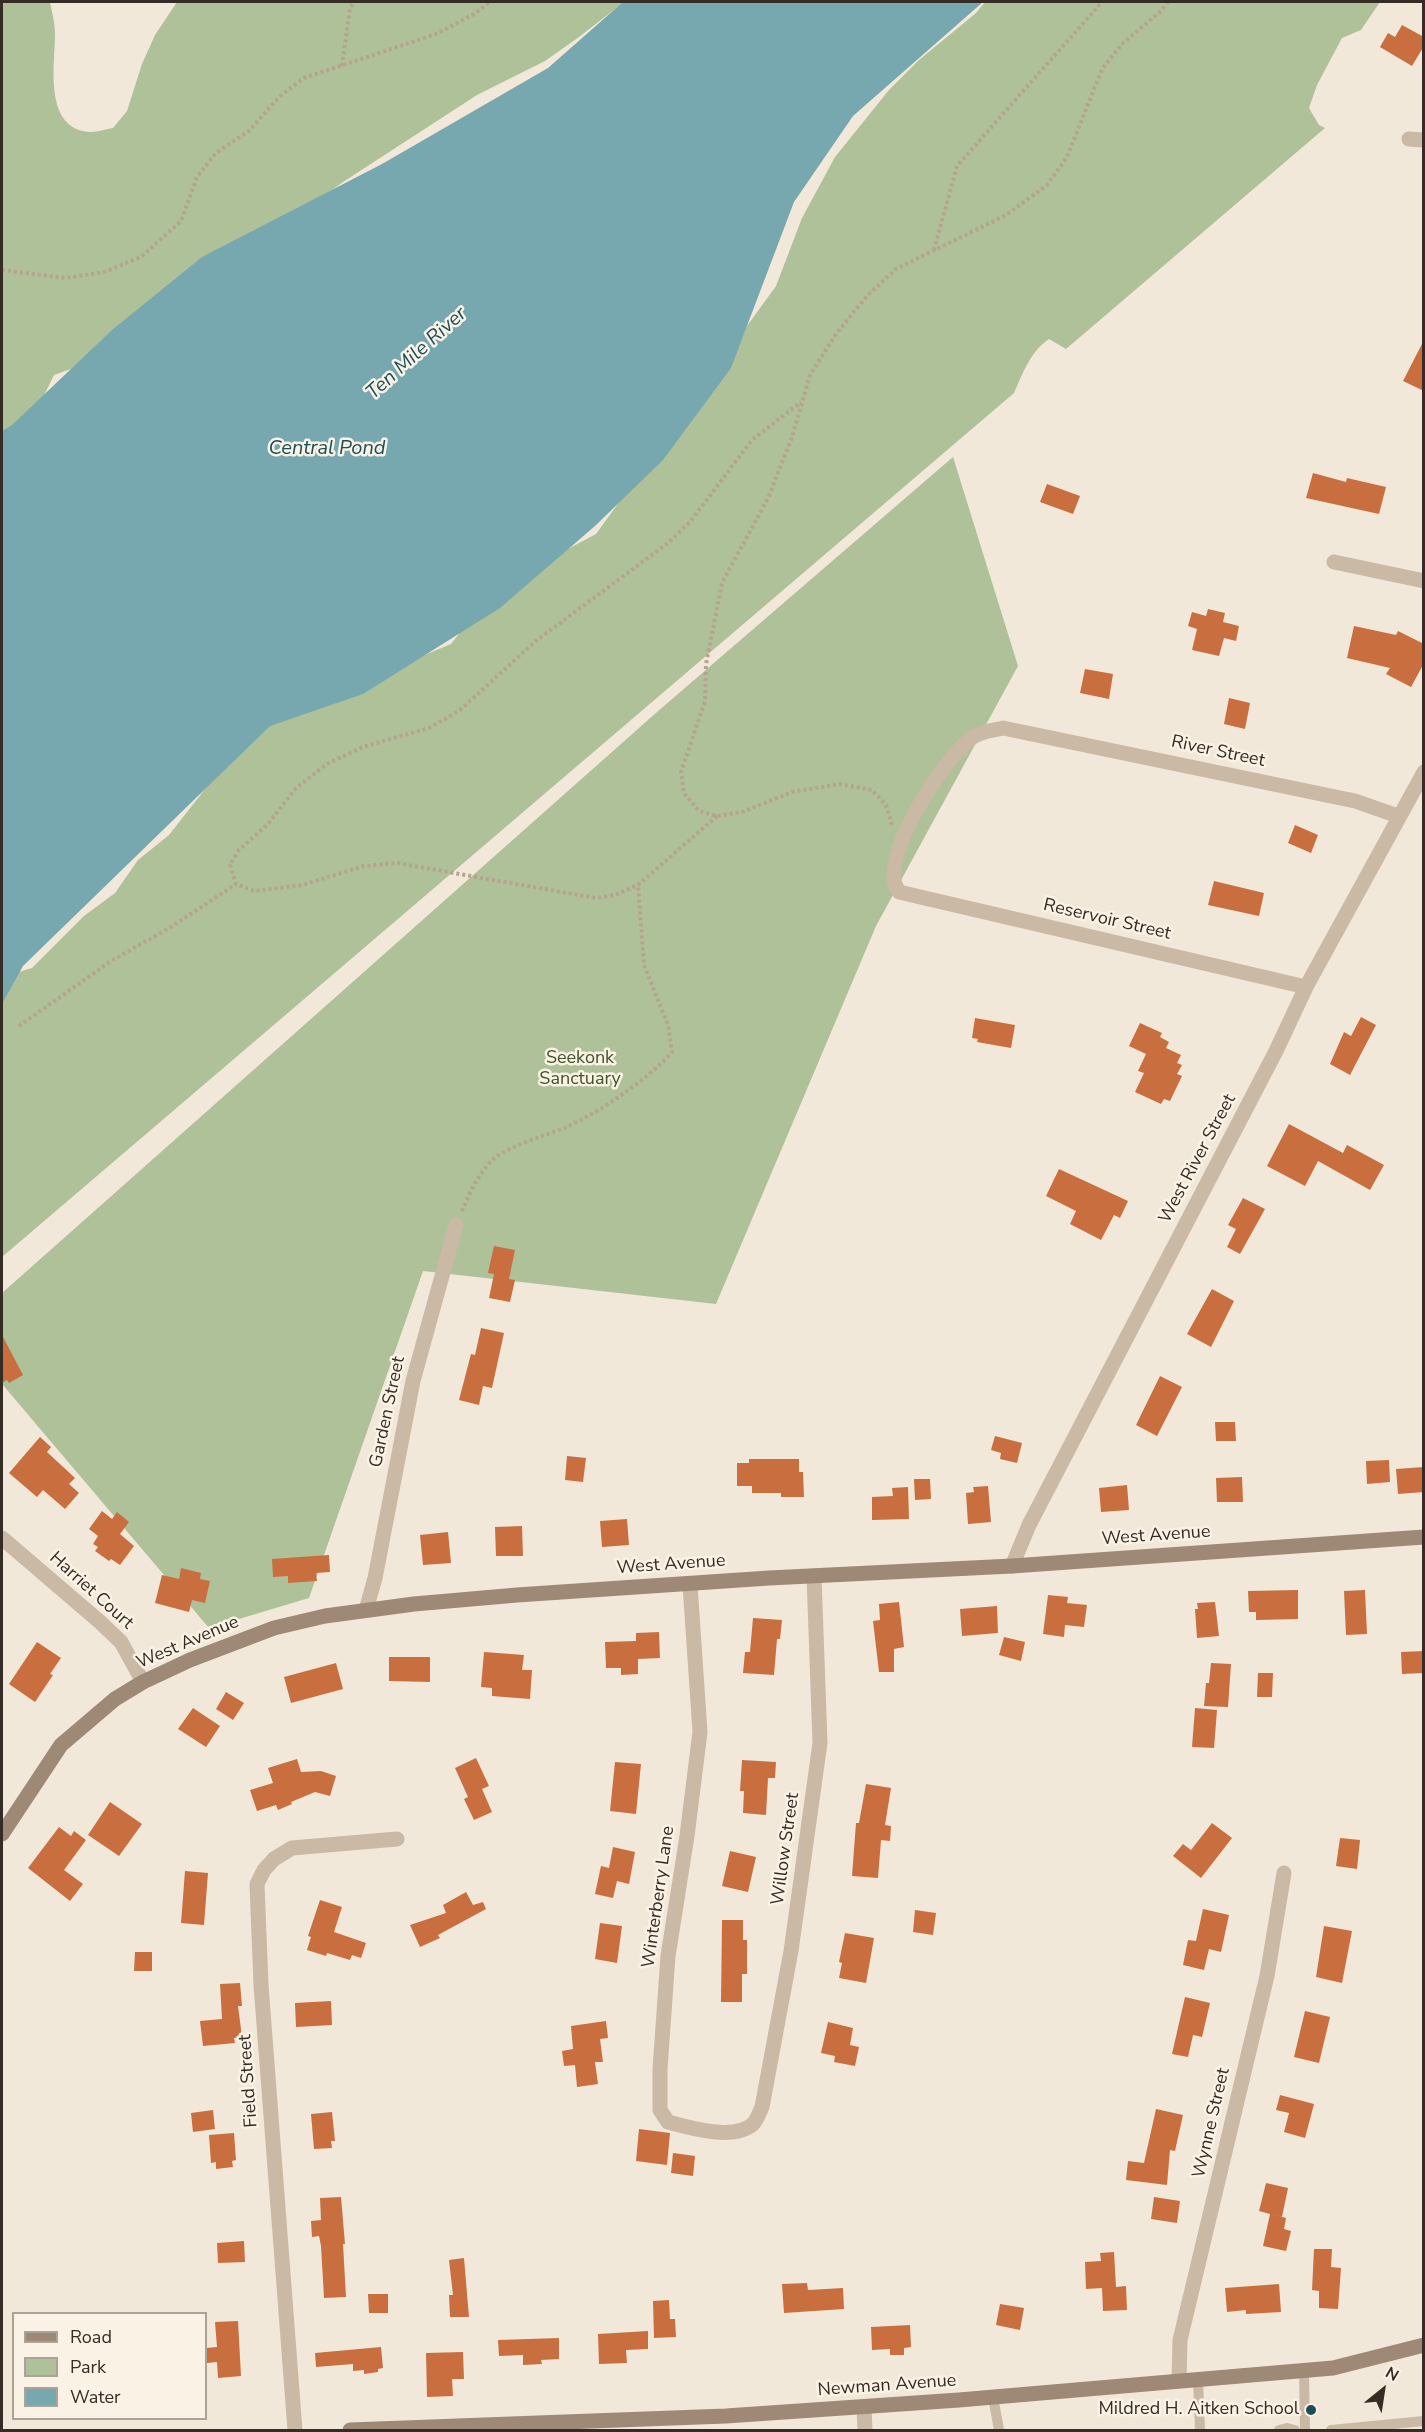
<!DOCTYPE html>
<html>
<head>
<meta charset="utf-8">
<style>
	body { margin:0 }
	#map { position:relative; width:1425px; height:2432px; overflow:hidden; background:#f2e8d9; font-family:"Nunito Sans",sans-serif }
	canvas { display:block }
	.frame { position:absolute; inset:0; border:3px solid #352c26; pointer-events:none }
	.legend { position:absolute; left:12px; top:2312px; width:195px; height:108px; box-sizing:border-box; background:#faf2e5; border:2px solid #aba399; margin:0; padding:8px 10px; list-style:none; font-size:18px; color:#352c26 }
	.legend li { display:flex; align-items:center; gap:12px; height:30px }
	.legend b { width:30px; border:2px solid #aba399 }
	.north { position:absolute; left:1353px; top:2360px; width:60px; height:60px; -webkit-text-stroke:4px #faf2e5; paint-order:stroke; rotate:30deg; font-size:16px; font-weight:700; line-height:24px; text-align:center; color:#352c26 }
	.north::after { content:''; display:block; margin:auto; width:21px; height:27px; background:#352c26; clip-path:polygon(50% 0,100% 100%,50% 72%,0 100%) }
</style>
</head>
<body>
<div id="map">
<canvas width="1425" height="2432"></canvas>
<div class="frame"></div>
<ul class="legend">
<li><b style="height:8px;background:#9e8876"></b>Road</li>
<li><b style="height:16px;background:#afc198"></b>Park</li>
<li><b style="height:16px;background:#77a8af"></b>Water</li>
</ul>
<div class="north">N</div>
</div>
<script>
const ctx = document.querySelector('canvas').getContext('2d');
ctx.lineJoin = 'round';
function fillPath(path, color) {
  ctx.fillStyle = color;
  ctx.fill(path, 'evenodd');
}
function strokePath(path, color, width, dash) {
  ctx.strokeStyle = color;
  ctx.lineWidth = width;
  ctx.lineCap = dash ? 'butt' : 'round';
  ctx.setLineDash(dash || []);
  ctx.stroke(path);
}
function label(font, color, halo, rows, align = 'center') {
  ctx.font = font + ' "Nunito Sans",sans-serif';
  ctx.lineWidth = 5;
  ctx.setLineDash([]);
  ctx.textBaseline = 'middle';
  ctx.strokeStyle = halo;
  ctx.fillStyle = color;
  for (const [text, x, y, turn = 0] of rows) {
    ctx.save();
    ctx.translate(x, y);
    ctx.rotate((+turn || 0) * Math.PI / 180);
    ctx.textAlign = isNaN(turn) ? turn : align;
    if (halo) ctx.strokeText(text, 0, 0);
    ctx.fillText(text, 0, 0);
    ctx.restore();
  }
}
const green = new Path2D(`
	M 2,2 L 50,2 C 52,12 55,23 55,34 C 55,65 43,129 90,132 C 98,132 106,129 113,128 L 127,111 L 142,64 L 155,35 L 177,2 L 624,2 L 579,37 L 545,61 L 477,95 L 343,182 L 90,362 L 54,375 L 35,414 L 2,468 Z
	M 985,2 L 1380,2 L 1361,30 L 1342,38 L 1317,85 L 1309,108 L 1319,125 L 1325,128 L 1066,349 L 1049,339 C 1030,352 1023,373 1014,393 L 2,1257 L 2,977 L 32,968 L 84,916 L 115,893 L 138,860 L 169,835 L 220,770 L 275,717 L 451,644 L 472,617 L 564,551 L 596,534 L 776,286 L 802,218 L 835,157 L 889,90 L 919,60 L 976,13 Z
	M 953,457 L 1018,666 L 876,926 L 716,1304 L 423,1271 L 309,1598 L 209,1628 L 2,1384 L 2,1293 L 657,712 Z`);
const water = new Path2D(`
	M 623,2 L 983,2 L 853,116 L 794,202 L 731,368 L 663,460 L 595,526 L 500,608 L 363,694 L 270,726 L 23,966 L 2,1004 L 2,431 L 12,425 L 112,330 L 202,257 L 382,164 L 548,68 Z`);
const building = new Path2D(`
	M 1402,25 L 1424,37 L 1424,46 L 1412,66 L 1380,47 L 1388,33 L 1395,37 Z
	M 1424,340 L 1424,391 L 1403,381 Z
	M 1313,473 L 1346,482 L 1347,478 L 1386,487 L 1379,514 L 1306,498 Z
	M 1047,484 L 1080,496 L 1073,514 L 1040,502 Z
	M 1208,609 L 1225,613 L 1223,622 L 1239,626 L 1236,641 L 1224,638 L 1219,656 L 1192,650 L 1197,629 L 1188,626 L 1192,612 L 1206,616 Z
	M 1354,626 L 1396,635 L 1398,631 L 1424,644 L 1424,663 L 1411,687 L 1386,674 L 1390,668 L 1347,658 Z
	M 1085,669 L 1113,674 L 1109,699 L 1080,693 Z
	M 1229,698 L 1250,703 L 1245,729 L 1224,724 Z
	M 1295,825 L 1318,835 L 1311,853 L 1288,843 Z
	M 1214,881 L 1264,893 L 1259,916 L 1208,905 Z
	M 1361,1017 L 1376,1025 L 1350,1075 L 1330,1064 L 1344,1032 L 1351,1036 Z
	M 975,1018 L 1015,1025 L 1011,1048 L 977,1042 L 978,1039 L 972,1038 Z
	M 1140,1023 L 1162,1033 L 1160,1037 L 1169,1042 L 1166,1048 L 1181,1055 L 1177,1063 L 1182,1065 L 1177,1074 L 1182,1076 L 1170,1101 L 1164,1099 L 1161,1104 L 1135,1092 L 1144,1073 L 1138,1071 L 1146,1054 L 1129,1046 Z
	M 1289,1124 L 1343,1153 L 1347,1145 L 1384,1165 L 1370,1190 L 1318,1161 L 1305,1186 L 1267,1166 Z
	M 1059,1169 L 1128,1201 L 1120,1218 L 1114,1215 L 1101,1240 L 1070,1224 L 1076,1211 L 1046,1196 Z
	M 1243,1198 L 1265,1209 L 1240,1254 L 1227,1247 L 1236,1229 L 1228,1225 Z
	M 494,1246 L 515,1250 L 509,1279 L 515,1280 L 510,1302 L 489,1298 L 494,1274 L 488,1273 Z
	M 1212,1289 L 1234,1301 L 1211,1347 L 1187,1334 Z
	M 481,1328 L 504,1333 L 492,1388 L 483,1386 L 479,1405 L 459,1400 L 471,1354 L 475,1355 Z
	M 2,1335 L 23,1375 L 9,1383 L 7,1380 L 2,1383 Z
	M 1160,1376 L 1182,1387 L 1157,1436 L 1136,1425 Z
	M 1215,1422 L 1235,1422 L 1236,1441 L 1216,1441 Z
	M 995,1436 L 1022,1443 L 1017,1463 L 1000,1459 L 1001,1453 L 991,1450 Z
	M 40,1437 L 51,1447 L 47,1452 L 75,1478 L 69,1484 L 79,1493 L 65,1509 L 43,1490 L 37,1497 L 9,1473 Z
	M 567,1456 L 586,1458 L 583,1482 L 565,1480 Z
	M 749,1459 L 799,1459 L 799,1472 L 803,1472 L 804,1497 L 781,1497 L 781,1493 L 752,1493 L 752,1486 L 737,1486 L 737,1463 L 749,1463 Z
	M 1389,1460 L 1390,1482 L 1367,1484 L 1366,1461 Z
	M 1424,1467 L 1424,1492 L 1398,1494 L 1396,1469 Z
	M 1242,1477 L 1243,1502 L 1217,1502 L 1216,1478 Z
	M 914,1479 L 930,1479 L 931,1499 L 915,1500 Z
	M 1127,1485 L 1129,1510 L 1101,1512 L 1099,1488 Z
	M 988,1486 L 991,1522 L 968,1524 L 966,1493 L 974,1492 L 973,1487 Z
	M 908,1487 L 909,1519 L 872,1520 L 872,1497 L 893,1496 L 892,1488 Z
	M 102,1511 L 112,1519 L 117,1512 L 129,1522 L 120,1534 L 134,1546 L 120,1565 L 111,1559 L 109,1561 L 95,1551 L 98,1547 L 93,1544 L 98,1536 L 89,1529 Z
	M 627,1519 L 629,1545 L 602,1547 L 600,1521 Z
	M 522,1526 L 523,1556 L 496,1556 L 495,1527 Z
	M 448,1532 L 451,1563 L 423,1565 L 420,1535 Z
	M 329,1555 L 330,1572 L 316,1573 L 317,1581 L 288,1583 L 288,1576 L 273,1577 L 272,1559 Z
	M 181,1568 L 201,1573 L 200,1579 L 210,1581 L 205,1603 L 192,1600 L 189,1612 L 155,1603 L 162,1575 L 179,1579 Z
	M 1298,1590 L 1298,1619 L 1256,1620 L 1256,1612 L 1249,1612 L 1248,1591 Z
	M 1365,1590 L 1367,1634 L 1346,1635 L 1344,1591 Z
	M 1048,1595 L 1068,1597 L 1067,1603 L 1087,1605 L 1084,1627 L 1065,1625 L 1064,1637 L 1043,1634 Z
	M 899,1602 L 904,1647 L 894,1649 L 894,1672 L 879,1672 L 873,1621 L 880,1620 L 879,1604 Z
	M 1215,1602 L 1219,1636 L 1197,1638 L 1195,1609 L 1198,1609 L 1197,1603 Z
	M 997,1606 L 998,1633 L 962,1636 L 960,1609 Z
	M 753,1618 L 782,1620 L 780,1639 L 777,1639 L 774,1675 L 743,1673 L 745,1652 L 750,1652 Z
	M 659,1632 L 660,1658 L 638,1659 L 638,1674 L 621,1675 L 621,1668 L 606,1668 L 605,1642 L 636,1641 L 636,1633 Z
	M 1004,1637 L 1025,1642 L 1021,1661 L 999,1655 Z
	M 37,1642 L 61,1658 L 50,1674 L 53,1675 L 35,1702 L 9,1684 Z
	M 1424,1651 L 1424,1673 L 1402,1674 L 1401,1652 Z
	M 484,1652 L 524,1655 L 522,1670 L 532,1670 L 530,1699 L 492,1696 L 492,1688 L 481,1687 Z
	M 389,1657 L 430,1657 L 430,1682 L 389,1681 Z
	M 336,1663 L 343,1689 L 291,1703 L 284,1677 Z
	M 1211,1663 L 1231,1664 L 1228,1707 L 1204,1706 L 1206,1683 L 1209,1683 Z
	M 1258,1673 L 1273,1673 L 1272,1697 L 1257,1697 Z
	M 226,1692 L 244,1703 L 233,1720 L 216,1709 Z
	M 193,1708 L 220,1726 L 206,1747 L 178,1729 Z
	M 1195,1708 L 1217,1710 L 1214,1748 L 1192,1747 Z
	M 476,1758 L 489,1786 L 482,1789 L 492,1812 L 474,1820 L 464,1799 L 468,1797 L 455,1768 Z
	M 297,1759 L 301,1772 L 321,1771 L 336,1776 L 330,1796 L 315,1792 L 291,1802 L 292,1804 L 278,1810 L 276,1805 L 257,1811 L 250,1790 L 273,1783 L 268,1768 Z
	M 742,1760 L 776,1762 L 775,1778 L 768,1778 L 766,1815 L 743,1813 L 744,1791 L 740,1791 Z
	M 615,1762 L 641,1764 L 636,1814 L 610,1811 Z
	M 866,1784 L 891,1788 L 885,1825 L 891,1826 L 890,1841 L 881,1840 L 878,1878 L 852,1876 L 856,1823 L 859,1823 Z
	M 110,1802 L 142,1824 L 119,1856 L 88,1835 Z
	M 1212,1823 L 1232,1838 L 1201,1878 L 1173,1856 L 1183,1844 L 1191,1850 Z
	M 59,1827 L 71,1836 L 74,1831 L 86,1840 L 64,1870 L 83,1884 L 70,1901 L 28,1868 Z
	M 1340,1838 L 1360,1840 L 1357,1869 L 1336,1866 Z
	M 613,1847 L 635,1852 L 629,1884 L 617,1881 L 613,1898 L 595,1894 L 601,1866 L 609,1868 Z
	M 730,1851 L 756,1857 L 748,1892 L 722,1886 Z
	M 185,1871 L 208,1873 L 204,1925 L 181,1923 Z
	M 466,1892 L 473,1905 L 483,1902 L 486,1909 L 438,1935 L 440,1938 L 420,1947 L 410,1925 L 446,1913 L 443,1905 Z
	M 320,1900 L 342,1907 L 334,1932 L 366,1943 L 361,1958 L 352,1955 L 350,1960 L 327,1953 L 326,1956 L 307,1950 L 311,1937 L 308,1936 Z
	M 1203,1909 L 1229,1915 L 1221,1952 L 1209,1949 L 1204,1970 L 1183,1965 L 1188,1940 L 1196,1941 Z
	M 915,1910 L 936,1913 L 933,1935 L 913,1932 Z
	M 722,1920 L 743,1920 L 743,1940 L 747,1940 L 747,1974 L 742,1974 L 742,2002 L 721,2002 Z
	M 600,1923 L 622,1926 L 617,1963 L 595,1959 Z
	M 1324,1926 L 1352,1931 L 1342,1983 L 1316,1977 Z
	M 845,1933 L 874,1938 L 866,1983 L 839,1978 L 842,1963 L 839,1962 Z
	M 135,1952 L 152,1952 L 152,1971 L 134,1971 Z
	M 240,1983 L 242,2006 L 238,2006 L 242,2037 L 234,2038 L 235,2043 L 203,2046 L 200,2021 L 222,2019 L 220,1984 Z
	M 1185,1997 L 1210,2003 L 1202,2037 L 1193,2035 L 1188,2057 L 1172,2054 Z
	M 331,2001 L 332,2025 L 296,2027 L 295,2003 Z
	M 1305,2011 L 1330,2017 L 1319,2063 L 1294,2057 Z
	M 606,2021 L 608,2038 L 600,2039 L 603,2062 L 595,2062 L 598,2084 L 577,2087 L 575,2065 L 564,2066 L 562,2051 L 573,2049 L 571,2026 Z
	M 828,2022 L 853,2028 L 850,2045 L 859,2047 L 855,2066 L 834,2062 L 835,2056 L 821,2053 Z
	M 1280,2095 L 1314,2104 L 1305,2138 L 1284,2132 L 1289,2113 L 1276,2110 Z
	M 1156,2109 L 1183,2115 L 1175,2151 L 1170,2150 L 1167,2185 L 1126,2180 L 1128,2161 L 1144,2163 Z
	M 213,2110 L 215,2129 L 193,2132 L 191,2113 Z
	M 332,2112 L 335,2141 L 331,2141 L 332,2148 L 314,2149 L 311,2114 Z
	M 639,2129 L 670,2133 L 667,2165 L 636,2161 Z
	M 234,2133 L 236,2160 L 232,2161 L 233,2167 L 216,2169 L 216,2162 L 211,2163 L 209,2135 Z
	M 673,2153 L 695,2156 L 693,2176 L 671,2173 Z
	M 1266,2183 L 1288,2188 L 1282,2217 L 1272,2214 L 1286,2218 L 1284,2229 L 1291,2231 L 1286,2251 L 1263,2246 L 1270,2214 L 1259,2211 Z
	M 341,2197 L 345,2244 L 343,2244 L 346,2297 L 324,2298 L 321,2246 L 319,2236 L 312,2237 L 311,2221 L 321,2220 L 320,2198 Z
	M 1154,2197 L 1180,2201 L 1177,2223 L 1151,2219 Z
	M 244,2241 L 245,2262 L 218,2263 L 217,2243 Z
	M 1314,2249 L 1332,2249 L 1331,2267 L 1341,2268 L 1338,2309 L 1319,2308 L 1319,2291 L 1312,2290 Z
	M 1114,2252 L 1116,2287 L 1126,2286 L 1127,2310 L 1103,2311 L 1102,2288 L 1086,2289 L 1085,2262 L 1101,2261 L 1100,2253 Z
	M 464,2258 L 469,2317 L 450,2317 L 449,2295 L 453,2295 L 449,2260 Z
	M 807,2283 L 808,2290 L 843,2288 L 844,2309 L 784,2313 L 782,2284 Z
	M 1279,2284 L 1281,2312 L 1246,2314 L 1246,2310 L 1227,2312 L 1225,2288 Z
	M 368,2294 L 388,2294 L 388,2313 L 369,2313 Z
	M 669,2300 L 670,2319 L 675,2319 L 676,2337 L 654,2338 L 653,2301 Z
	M 1000,2304 L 1024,2308 L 1020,2330 L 996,2325 Z
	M 238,2321 L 241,2376 L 218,2378 L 217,2362 L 207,2363 L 206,2348 L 217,2347 L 215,2322 Z
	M 910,2325 L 911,2347 L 904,2348 L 904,2355 L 890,2355 L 890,2349 L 872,2350 L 871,2327 Z
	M 648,2331 L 648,2349 L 626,2350 L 627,2363 L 599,2364 L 598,2334 Z
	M 559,2338 L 559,2359 L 541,2360 L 542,2364 L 523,2365 L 523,2355 L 499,2356 L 498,2340 Z
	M 381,2347 L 383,2368 L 378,2369 L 378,2372 L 364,2374 L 364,2370 L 353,2371 L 353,2364 L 316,2367 L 315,2353 Z
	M 463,2352 L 464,2379 L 452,2379 L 453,2396 L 427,2397 L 426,2353 Z`);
const path = new Path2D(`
	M 342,66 L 350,8 L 355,2
	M 934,250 L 957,166 L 1102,2
	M 2,270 L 65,278 L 104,272 L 141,257 L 181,221 L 197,177 L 216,153 L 249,131 L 279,97 L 304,78 L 436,34 L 474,14 L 490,2
	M 717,816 L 638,885 L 615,895 L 596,898 L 397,863 L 364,866 L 302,885 L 254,891 L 236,884 L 230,865 L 239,850 L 268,824 L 296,788 L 327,764 L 363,747 L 429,728 L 459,711 L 537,640 L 668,543 L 690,522 L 752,440 L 801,402
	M 892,825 L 886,805 L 872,790 L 840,784 L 792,792 L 742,812 L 717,816 L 699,811 L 684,793 L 681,772 L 705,701 L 706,664 L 722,583 L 769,496 L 792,437 L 810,375 L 836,334 L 867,296 L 896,269 L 1006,215 L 1047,185 L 1067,157 L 1102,69 L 1122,44 L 1161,11 L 1168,2
	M 19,1026 L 111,961 L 171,927 L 236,884
	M 462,1211 C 470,1192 480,1170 496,1157 C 510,1146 546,1135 564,1128 C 597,1114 649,1079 672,1052 L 668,1025 L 644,965 L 638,885`);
const lane = new Path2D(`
	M 1304,2371 L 1305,2430
	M 1198,2380 L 1200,2430
	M 993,2397 L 999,2430
	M 1279,2430 L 1287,2428 L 1295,2430
	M 1331,2430 L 1424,2421`);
const street = new Path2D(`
	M 1409,139 L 1424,140
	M 1334,562 L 1424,581
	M 1306,987 L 899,892 C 897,888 894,883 894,879 C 892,840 939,767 968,741 C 977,732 990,731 1003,728 L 1355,801 L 1398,816
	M 2,1538 L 100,1622 L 121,1642 L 143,1682
	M 1012,1566 L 1029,1525 L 1276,1051 L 1306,987 L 1424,772
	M 690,1585 L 700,1732 L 687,1836 L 668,1956 L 660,2069 L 660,2110 L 668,2122 C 690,2128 734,2141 753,2124 C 757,2120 759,2113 762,2107 L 791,1951 L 820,1743 L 814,1576
	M 366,1610 L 375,1578 L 413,1381 L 456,1225
	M 1179,2381 L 1180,2340 L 1267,1976 L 1284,1873
	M 864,2407 L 865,2430
	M 295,2430 L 261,1985 L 257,1884 L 264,1870 L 274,1859 L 292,1848 L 397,1839`);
const secondary = new Path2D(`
	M 2,1834 L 61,1745 L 115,1699 L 143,1682 L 190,1660 L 274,1628 L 325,1616 L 414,1604 L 517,1595 L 769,1578 L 1012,1566 L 1424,1537
	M 350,2430 L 726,2416 L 959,2400 L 1333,2368 L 1424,2345`);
const markers = [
	[1311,2410,6,"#1b4e58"]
];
const streetNames = [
	["River Street",1218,752,12],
	["Reservoir Street",1107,920,13],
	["West River Street",1198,1159,-62],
	["Garden Street",388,1412,-78],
	["West Avenue",1156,1536,-4],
	["West Avenue",671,1565,-4],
	["Harriet Court",91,1591,42],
	["West Avenue",188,1643,-23],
	["Willow Street",786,1849,-82],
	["Winterberry Lane",659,1897,-82],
	["Field Street",249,2081,-94],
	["Wynne Street",1212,2123,-77],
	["Newman Avenue",887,2386,-4]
];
const parkNames = [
	["Seekonk",580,1059],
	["Sanctuary",580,1080]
];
const poiNames = [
	["Mildred H. Aitken School",1299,2410]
];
const waterNames = [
	["Ten Mile River",417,354,-42],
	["Central Pond",327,449]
];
fillPath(green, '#afc198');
fillPath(water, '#77a8af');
fillPath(building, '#c96e3f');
strokePath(path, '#b6a38f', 4, [3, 3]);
strokePath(lane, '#cab9a4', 10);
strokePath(street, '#cab9a4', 15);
strokePath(secondary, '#9e8876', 15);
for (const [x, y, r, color] of markers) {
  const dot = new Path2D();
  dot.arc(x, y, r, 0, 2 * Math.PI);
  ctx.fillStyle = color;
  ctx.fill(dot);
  strokePath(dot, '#faf2e5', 2);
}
label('18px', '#352c26', '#faf2e5', streetNames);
label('18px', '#405429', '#faf2e5', parkNames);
label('18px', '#352c26', '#faf2e5', poiNames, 'right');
label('italic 20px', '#1b4e58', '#faf2e5', waterNames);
</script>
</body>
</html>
